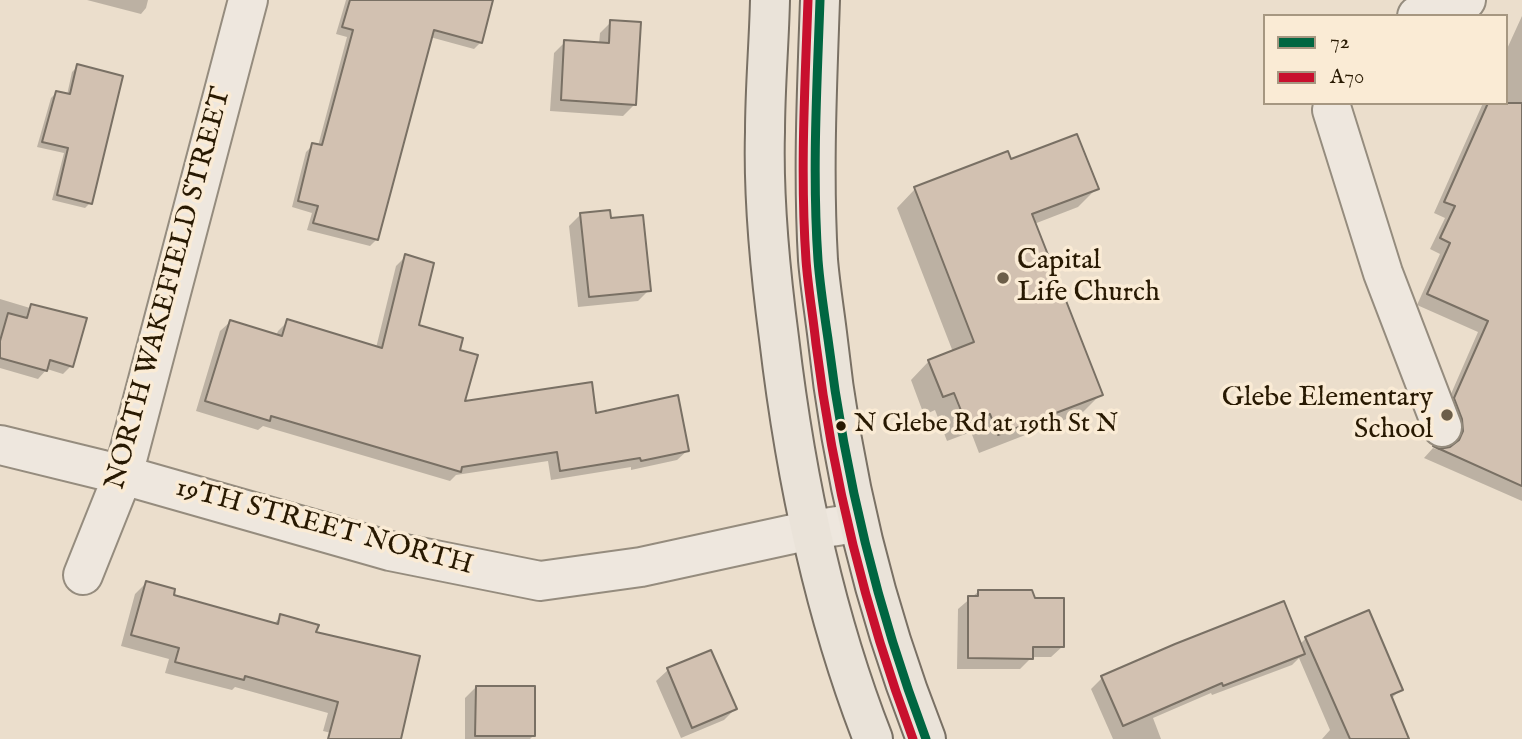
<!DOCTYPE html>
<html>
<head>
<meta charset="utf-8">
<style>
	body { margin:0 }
	#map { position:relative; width:1522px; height:739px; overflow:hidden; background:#ebdecc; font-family:"IM FELL English",serif }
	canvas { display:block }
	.legend { position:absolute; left:1263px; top:14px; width:245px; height:91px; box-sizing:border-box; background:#faebd5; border:2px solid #a69781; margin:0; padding:9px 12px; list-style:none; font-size:21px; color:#281902 }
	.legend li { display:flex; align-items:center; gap:14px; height:35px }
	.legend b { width:35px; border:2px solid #a69781 }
</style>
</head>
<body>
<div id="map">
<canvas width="1522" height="739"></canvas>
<ul class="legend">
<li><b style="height:9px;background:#006641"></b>72</li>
<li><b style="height:9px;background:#c8102e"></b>A70</li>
</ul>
</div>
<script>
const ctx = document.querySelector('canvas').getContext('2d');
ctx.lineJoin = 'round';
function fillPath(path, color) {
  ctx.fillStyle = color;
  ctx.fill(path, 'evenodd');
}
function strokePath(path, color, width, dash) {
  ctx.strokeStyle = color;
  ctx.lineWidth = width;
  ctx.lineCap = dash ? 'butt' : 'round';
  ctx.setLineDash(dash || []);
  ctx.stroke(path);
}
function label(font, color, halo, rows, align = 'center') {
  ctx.font = font + ' "IM FELL English",serif';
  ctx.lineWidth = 7;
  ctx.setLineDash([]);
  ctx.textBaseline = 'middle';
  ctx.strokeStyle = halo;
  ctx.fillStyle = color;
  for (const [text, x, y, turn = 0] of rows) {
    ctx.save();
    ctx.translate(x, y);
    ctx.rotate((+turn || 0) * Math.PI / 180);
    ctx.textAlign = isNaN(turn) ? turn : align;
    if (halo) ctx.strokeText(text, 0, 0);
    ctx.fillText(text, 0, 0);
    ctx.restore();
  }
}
const shadow = new Path2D(`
	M 87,0 L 148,0 L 146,8 L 141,14 Z
	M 346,0 L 472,0 L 481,42 L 474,49 L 430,37 L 377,239 L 370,246 L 307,230 L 312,213 L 292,207 L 306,152 L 313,145 L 318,146 L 347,37 L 336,34 Z
	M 1522,16 L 1522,501 L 1424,458 L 1433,448 L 1439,450 L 1451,449 L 1452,431 L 1444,410 L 1478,332 L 1417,305 L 1440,254 L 1430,249 L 1445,218 L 1434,213 L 1483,103 L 1506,103 L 1506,51 Z
	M 611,22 L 634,105 L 623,116 L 550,111 L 554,53 L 565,42 L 599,44 L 600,33 Z
	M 78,66 L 90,203 L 85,208 L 52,200 L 64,153 L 37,147 L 51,98 L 56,93 L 67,95 L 72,72 Z
	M 1010,161 L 1097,188 L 1078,207 L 1034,224 L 1101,394 L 1082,413 L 979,453 L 971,432 L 947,441 L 935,410 L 924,415 L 911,380 L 929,361 L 953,352 L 897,208 L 915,189 Z
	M 580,215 L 610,220 L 649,290 L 638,301 L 578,307 L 569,226 Z
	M 406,256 L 417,327 L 458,351 L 462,403 L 595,415 L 687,451 L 677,460 L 631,470 L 631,467 L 551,480 L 548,461 L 456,475 L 450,481 L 263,426 L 258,430 L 196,411 L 220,331 L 230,322 L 276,336 L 278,331 L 288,321 L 376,348 L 396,266 Z
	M 0,299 L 30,308 L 32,306 L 71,366 L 63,374 L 47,369 L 38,379 L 0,368 Z
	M 146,583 L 172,597 L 273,625 L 281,616 L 314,634 L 396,739 L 356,739 L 323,731 L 328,713 L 235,687 L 232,690 L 165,673 L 169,659 L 121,646 L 135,594 Z
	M 979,591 L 1063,646 L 1051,657 L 1032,657 L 1020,669 L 957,669 L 958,609 Z
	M 1306,638 L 1400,690 L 1391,699 L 1407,739 L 1322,739 L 1330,730 L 1299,658 L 1292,665 L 1212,695 L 1211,693 L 1153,718 L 1161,739 L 1113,739 L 1091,689 L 1102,678 L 1299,645 Z
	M 710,652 L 735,709 L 724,720 L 681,738 L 656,681 L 668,670 Z
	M 476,687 L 533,736 L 530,739 L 465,739 L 465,698 Z`);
const building = new Path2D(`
	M 350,0 L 493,0 L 482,43 L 434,30 L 378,240 L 313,223 L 318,206 L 298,201 L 312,143 L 322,145 L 353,30 L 342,27 Z
	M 610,20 L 641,22 L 636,105 L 561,100 L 564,40 L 609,43 Z
	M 77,64 L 123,76 L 92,204 L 57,195 L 68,148 L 42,142 L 56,91 L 70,94 Z
	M 1488,103 L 1522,103 L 1522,486 L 1433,446 L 1439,449 L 1450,447 L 1459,440 L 1463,431 L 1462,419 L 1454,398 L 1488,321 L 1427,294 L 1450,243 L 1440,238 L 1455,206 L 1444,202 Z
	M 1077,134 L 1099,189 L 1032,214 L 1103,395 L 998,435 L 990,414 L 966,423 L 954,393 L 943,397 L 928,360 L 974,342 L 914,187 L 1008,151 L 1011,159 Z
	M 610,210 L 611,218 L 643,215 L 651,291 L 589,297 L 580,213 Z
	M 405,254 L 434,263 L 419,325 L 463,338 L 460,350 L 478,355 L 465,401 L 592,382 L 596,413 L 678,395 L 689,451 L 641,461 L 640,458 L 560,471 L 557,452 L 462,467 L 461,472 L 271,416 L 270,421 L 205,401 L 230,320 L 282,336 L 287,319 L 382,348 Z
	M 31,304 L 87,318 L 73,367 L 50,360 L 47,371 L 0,358 L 0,341 L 8,313 L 27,318 Z
	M 146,581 L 175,589 L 174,595 L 278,624 L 280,614 L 319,625 L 316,632 L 420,656 L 401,739 L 328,739 L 338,702 L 245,676 L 244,680 L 175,662 L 179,648 L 131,635 Z
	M 978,590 L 1032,590 L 1035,598 L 1064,598 L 1064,647 L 1033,647 L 1033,659 L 968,658 L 968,596 L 978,596 Z
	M 1284,601 L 1305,654 L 1223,686 L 1222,683 L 1123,726 L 1101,676 L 1175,644 Z
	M 1369,610 L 1403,690 L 1391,695 L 1409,739 L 1350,739 L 1305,637 Z
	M 711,650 L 737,709 L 692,728 L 667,668 Z
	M 476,686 L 535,686 L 535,736 L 475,736 Z`);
const minor = new Path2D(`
	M 1417,16 L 1466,0
	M 1332,110 L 1383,273 L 1442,427
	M 0,445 L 123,475 L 390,551 L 540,581 L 641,567 L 811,530 L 857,523
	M 83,575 L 123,475 L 248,0`);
const major = new Path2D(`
	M 770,0 C 769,44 765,88 765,132 C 763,201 770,270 779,338 C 795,474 823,611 873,739
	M 820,0 C 817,87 813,173 818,260 C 820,284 824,309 827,333 C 842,474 874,607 926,739`);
const bus1 = new Path2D(`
	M 820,0 C 817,86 812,173 818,260 C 820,286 824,312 828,339 C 845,477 877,609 926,739`);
const bus2 = new Path2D(`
	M 808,0 C 805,86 800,173 806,260 C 808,288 813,316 816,344 C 833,480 865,611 913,739`);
const markers = [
	[1003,278,7,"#6c5e49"],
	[1447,415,7,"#6c5e49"],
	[841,426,6,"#281902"]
];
const busNames = [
	["N Glebe Rd at 19th St N",854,426]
];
const poiNames = [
	["Capital",1017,262],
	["Life Church",1017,294],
	["Glebe Elementary",1433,399,"right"],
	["School",1433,431,"right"]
];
const streetNames = [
	["NORTH WAKEFIELD STREET",170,289,-75],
	["19TH STREET NORTH",324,528,15]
];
fillPath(shadow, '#0003');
fillPath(building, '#d2c1b1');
strokePath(building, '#797064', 2);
strokePath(minor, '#958c7e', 42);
strokePath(major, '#797064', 42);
strokePath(minor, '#eee7de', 38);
strokePath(major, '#eae3d9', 38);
strokePath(bus1, '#006641', 9);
strokePath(bus2, '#c8102e', 9);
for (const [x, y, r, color] of markers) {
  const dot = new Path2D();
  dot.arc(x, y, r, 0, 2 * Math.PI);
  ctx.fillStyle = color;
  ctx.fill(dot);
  strokePath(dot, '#faebd5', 2.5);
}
label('26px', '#281902', '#faebd5', busNames, 'left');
label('28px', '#281902', '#faebd5', poiNames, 'left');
label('28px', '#281902', '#faebd5', streetNames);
</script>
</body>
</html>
